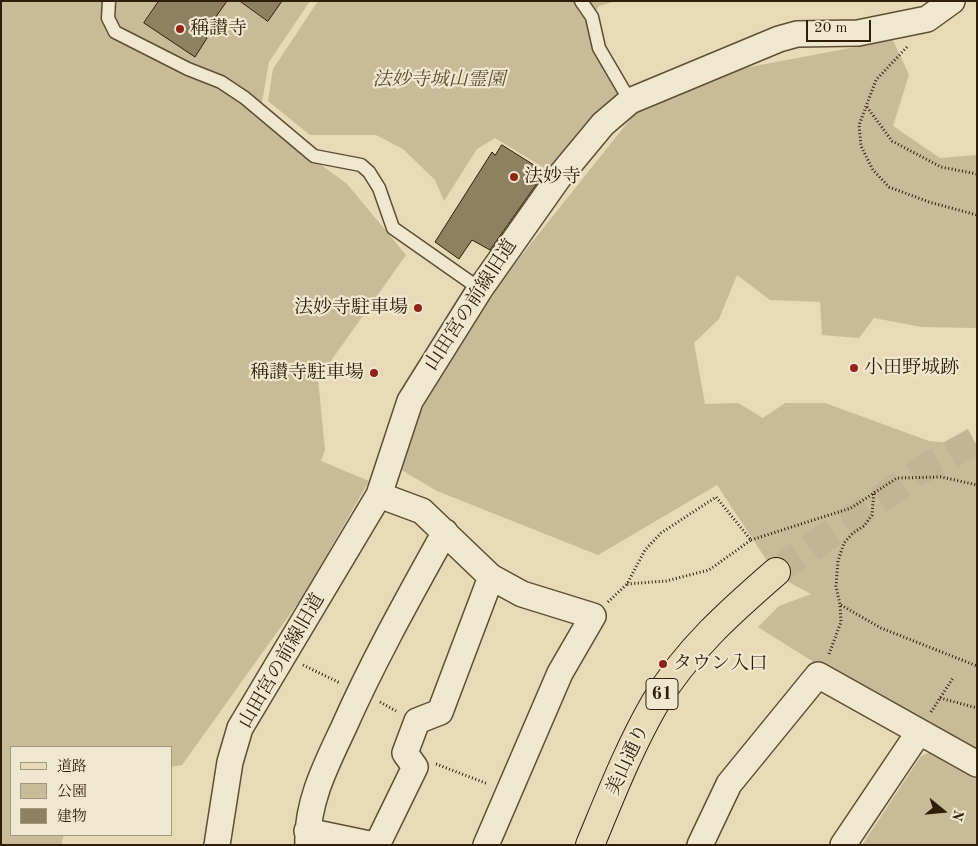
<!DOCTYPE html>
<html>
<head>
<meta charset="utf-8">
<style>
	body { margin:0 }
	#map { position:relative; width:978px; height:846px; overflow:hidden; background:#e8dab6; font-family:"Old Standard TT","Noto Serif JP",serif }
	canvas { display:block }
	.frame { position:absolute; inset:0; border:2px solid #311e08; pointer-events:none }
	.legend { position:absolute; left:10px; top:746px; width:162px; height:90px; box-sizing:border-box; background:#f0e7d0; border:1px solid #a49780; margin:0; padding:6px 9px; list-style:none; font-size:15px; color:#311e08 }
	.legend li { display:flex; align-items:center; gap:10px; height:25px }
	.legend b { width:25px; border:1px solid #a49780 }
	.north { position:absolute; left:918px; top:786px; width:50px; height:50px; -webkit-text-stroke:4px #f0e7d0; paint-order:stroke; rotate:107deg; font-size:14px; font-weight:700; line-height:20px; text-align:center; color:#311e08 }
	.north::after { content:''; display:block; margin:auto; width:18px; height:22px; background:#311e08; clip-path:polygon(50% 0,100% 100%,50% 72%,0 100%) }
	.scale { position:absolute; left:806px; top:20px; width:65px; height:22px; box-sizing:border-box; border:2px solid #311e08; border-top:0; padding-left:6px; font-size:15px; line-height:18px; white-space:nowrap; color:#311e08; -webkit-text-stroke:4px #f0e7d0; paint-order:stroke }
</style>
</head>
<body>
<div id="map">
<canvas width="978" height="846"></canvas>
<div class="frame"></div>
<ul class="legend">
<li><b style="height:6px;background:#e8dab6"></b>道路</li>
<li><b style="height:14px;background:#c9ba98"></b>公園</li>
<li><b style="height:14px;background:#908062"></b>建物</li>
</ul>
<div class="north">N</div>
<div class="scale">20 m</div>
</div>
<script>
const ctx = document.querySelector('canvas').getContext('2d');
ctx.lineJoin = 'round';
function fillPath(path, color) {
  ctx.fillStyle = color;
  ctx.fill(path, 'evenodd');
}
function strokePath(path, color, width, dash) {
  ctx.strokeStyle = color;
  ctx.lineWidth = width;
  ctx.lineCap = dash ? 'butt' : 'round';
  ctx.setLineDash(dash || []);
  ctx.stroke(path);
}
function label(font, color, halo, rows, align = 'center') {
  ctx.font = font + ' "Old Standard TT","Noto Serif JP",serif';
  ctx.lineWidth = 4.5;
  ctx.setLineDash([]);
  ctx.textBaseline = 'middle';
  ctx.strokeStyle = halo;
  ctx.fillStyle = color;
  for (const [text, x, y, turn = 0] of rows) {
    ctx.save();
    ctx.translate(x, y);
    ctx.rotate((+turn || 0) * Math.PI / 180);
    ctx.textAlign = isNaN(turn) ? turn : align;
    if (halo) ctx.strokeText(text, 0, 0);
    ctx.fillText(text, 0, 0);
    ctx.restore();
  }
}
const green = new Path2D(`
	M 1,1 L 310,1 L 269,62 L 262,102 L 252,114 L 347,184 L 406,255 L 318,379 L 325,450 L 321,461 L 369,481 L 303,596 L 182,765 L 171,767 L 171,747 L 11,747 L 11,835 L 64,835 L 61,845 L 1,845 Z
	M 318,1 L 616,1 L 599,6 L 592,17 L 599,48 L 630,101 L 559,177 L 495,138 L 477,149 L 444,201 L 435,180 L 403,149 L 376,135 L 310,135 L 268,101 L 273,69 Z
	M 893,40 L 909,75 L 893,126 L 940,158 L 977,155 L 977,328 L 922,327 L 874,318 L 859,338 L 822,335 L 820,302 L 770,300 L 737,275 L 719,319 L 694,343 L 705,404 L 738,403 L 763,418 L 785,403 L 825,403 L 929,441 L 968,445 L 977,442 L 977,764 L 818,675 L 812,661 L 758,627 L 779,606 L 811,594 L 777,576 L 717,485 L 598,555 L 437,491 L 398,468 L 437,361 L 644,102 L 728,71 Z
	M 933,751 L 977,775 L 977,845 L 862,845 L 921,756 Z`);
const building = new Path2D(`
	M 159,1 L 227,1 L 203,35 L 207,38 L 195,57 L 144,23 Z
	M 240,1 L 282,1 L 268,21 Z
	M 502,145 L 545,172 L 490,250 L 472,240 L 459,259 L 435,242 L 492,152 L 495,155 Z`);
const primaryTunnel = new Path2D(`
	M 776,572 L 918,472 L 977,440`);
const path = new Path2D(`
	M 907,47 L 876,80 L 859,125 L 861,146 L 873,170 L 889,187 L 929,202 L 977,215
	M 867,107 L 892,141 L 941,167 L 977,174
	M 751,540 L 851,508 L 897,478 L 941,477 L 977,485
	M 608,602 L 627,584 L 645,550 L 661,533 L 716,497 L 751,540 L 709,570 L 666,581 L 627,584
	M 841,605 L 881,628 L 977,666
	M 829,654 L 841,622 L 840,605 L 836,586 L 838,561 L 844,543 L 853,533 L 864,526 L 872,515 L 874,491
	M 303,665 L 340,683
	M 940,698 L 977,708
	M 380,702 L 396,711
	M 931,712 L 953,678
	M 436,764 L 488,784`);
const service = new Path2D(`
	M 109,1 L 108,18 L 115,32 L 188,69 L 221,82 L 245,98 L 314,156 L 361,165 L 369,172 L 379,188 L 393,228 L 480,289
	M 581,1 L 592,17 L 599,48 L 630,101`);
const minor = new Path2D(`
	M 379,495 L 422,511 L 491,577 L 522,594 L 593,616 L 560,673 L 486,845
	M 307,831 L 374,845
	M 217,845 L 230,762 L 240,728 L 379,495 L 410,401 L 480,289 L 559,177 L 603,124 L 630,101 L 779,39 L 797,34 L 858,33 L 927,19 L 952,1
	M 308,845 C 306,804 326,765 343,729 C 373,661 409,597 445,532
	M 377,845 L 415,767 L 405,753 L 417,721 L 440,712 L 491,577
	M 700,845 L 729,784 L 818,675 L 977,764
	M 843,845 L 919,732`);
const primary = new Path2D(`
	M 590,845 C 610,797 629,748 655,703 C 686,651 731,611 776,572`);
const markers = [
	[180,29,5,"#8f2418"],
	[514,177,5,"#8f2418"],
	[418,308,5,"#8f2418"],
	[854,368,5,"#8f2418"],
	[374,373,5,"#8f2418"],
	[663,664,5,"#8f2418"]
];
const shields = [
	[662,694,32]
];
const shieldNames = [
	["61",662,694]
];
const poiNames = [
	["稱讃寺",190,29],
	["法妙寺",524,177],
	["法妙寺駐車場",408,308,"right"],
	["小田野城跡",864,368],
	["稱讃寺駐車場",364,373,"right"],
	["タウン入口",673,664]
];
const parkNames = [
	["法妙寺城山霊園",439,80]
];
const streetNames = [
	["山田宮の前線旧道",471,305,-57],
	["山田宮の前線旧道",282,661,-60],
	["美山通り",628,760,-65]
];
fillPath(green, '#c9ba98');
fillPath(building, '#908062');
strokePath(building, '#311e08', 1);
strokePath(primaryTunnel, '#c3b493', 28, [28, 14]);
strokePath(service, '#5f4d34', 15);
strokePath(minor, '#5f4d34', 28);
strokePath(primary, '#311e08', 30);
strokePath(path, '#311e08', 3, [1, 2.5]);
strokePath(service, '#f0e7d0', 12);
strokePath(minor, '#f0e7d0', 25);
strokePath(primary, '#e8dab6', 28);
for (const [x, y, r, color] of markers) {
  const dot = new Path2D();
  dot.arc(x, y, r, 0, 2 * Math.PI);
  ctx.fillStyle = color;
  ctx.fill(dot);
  strokePath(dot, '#f0e7d0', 2);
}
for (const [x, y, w] of shields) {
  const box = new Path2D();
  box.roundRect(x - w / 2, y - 15.5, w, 31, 4);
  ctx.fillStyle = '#f0e7d0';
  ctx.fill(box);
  strokePath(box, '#311e08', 1);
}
label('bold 18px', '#311e08', null, shieldNames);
label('19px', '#311e08', '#f0e7d0', poiNames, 'left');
label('italic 19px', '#5f4d33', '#f0e7d0', parkNames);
label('19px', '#311e08', '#f0e7d0', streetNames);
</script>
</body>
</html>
